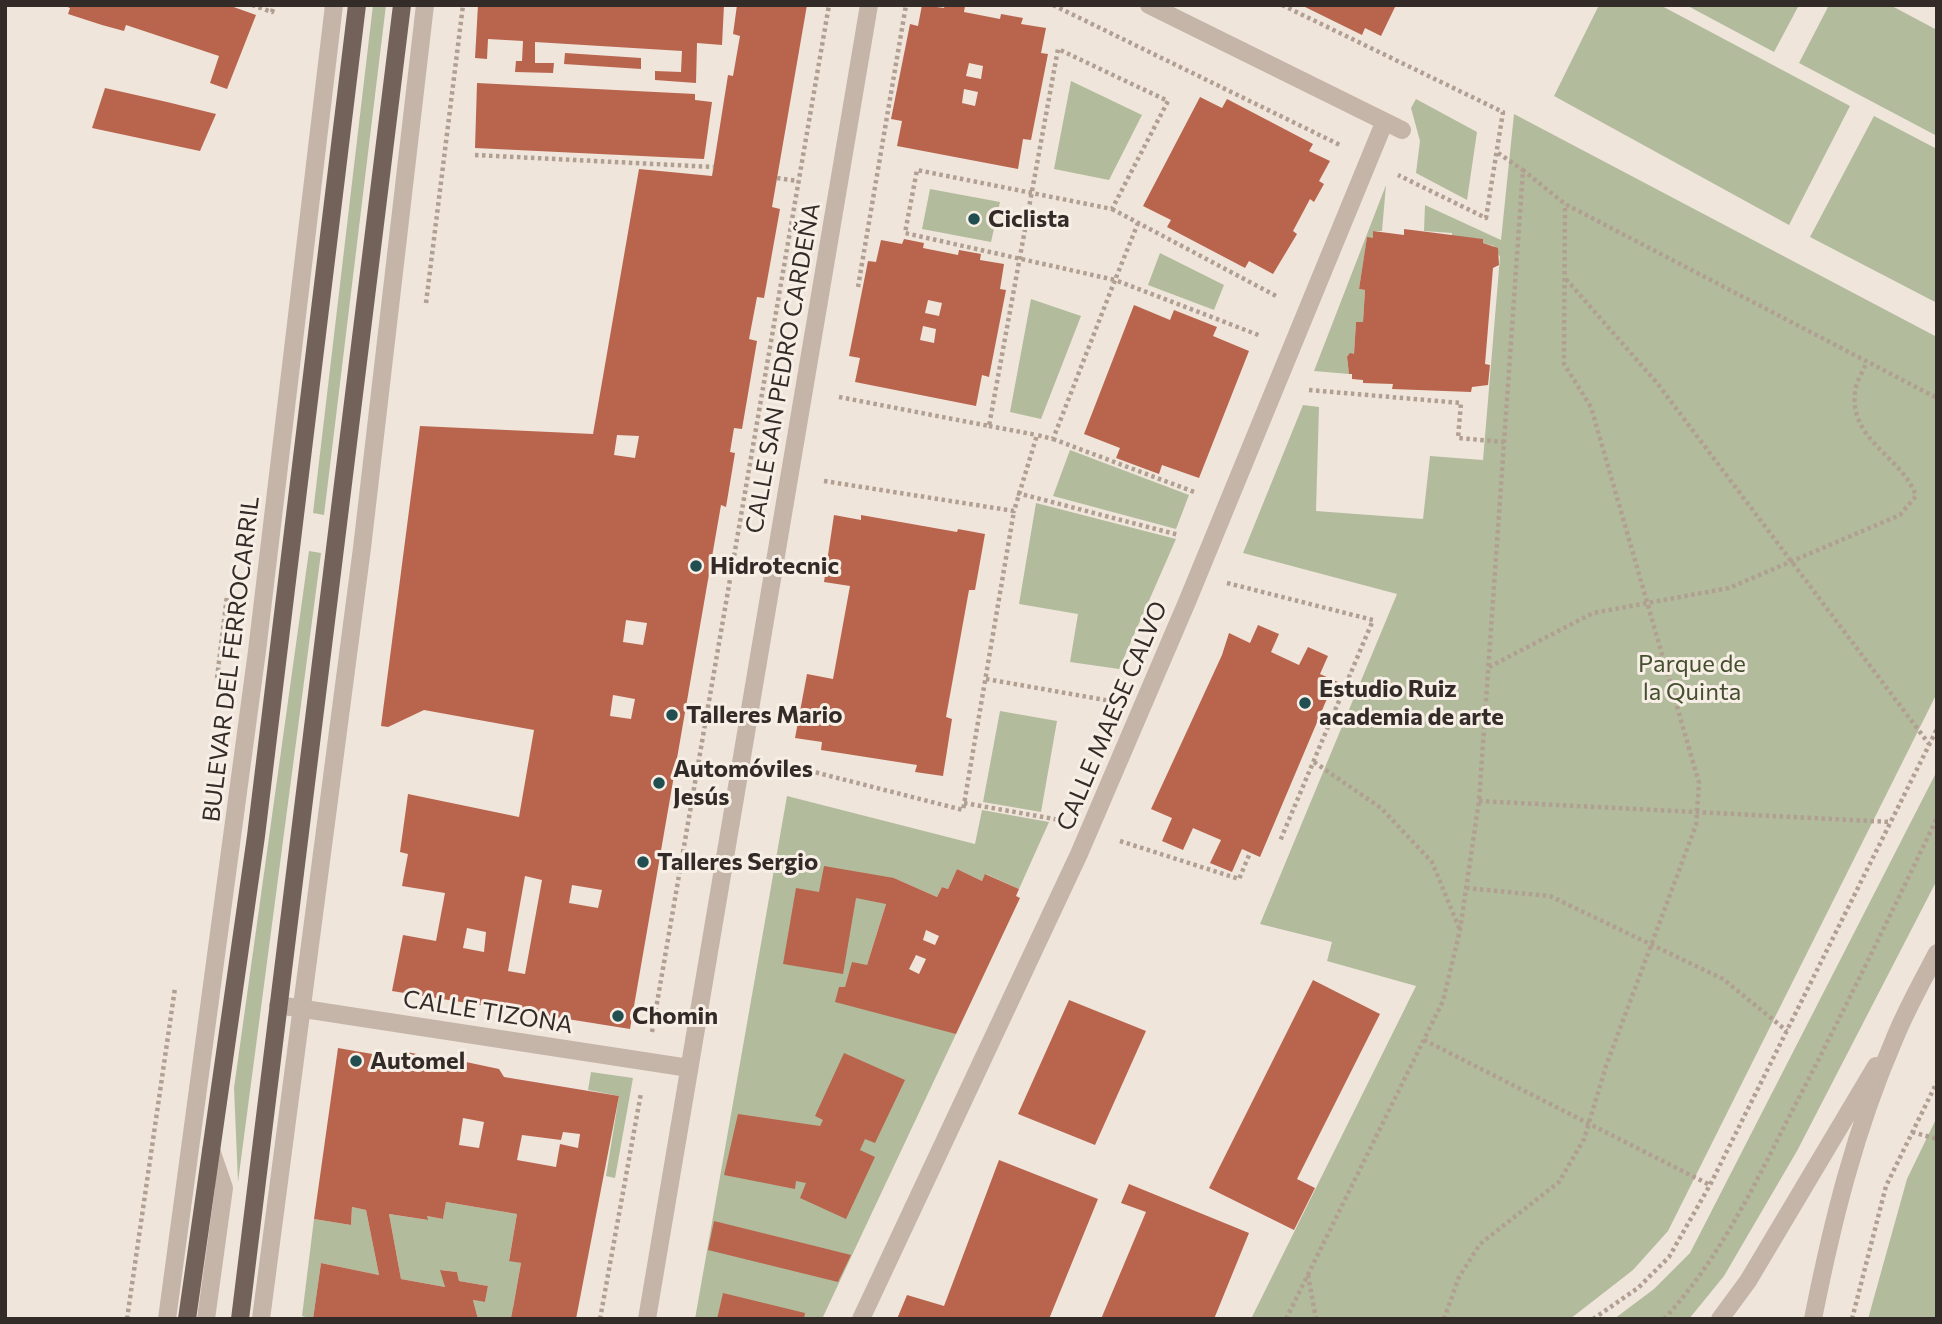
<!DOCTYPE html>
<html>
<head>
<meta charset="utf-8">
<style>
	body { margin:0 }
	#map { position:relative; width:1942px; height:1324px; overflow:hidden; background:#efe5db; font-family:Commissioner,sans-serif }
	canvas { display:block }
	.frame { position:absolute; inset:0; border:7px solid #332b27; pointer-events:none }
</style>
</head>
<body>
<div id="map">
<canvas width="1942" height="1324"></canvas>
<div class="frame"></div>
</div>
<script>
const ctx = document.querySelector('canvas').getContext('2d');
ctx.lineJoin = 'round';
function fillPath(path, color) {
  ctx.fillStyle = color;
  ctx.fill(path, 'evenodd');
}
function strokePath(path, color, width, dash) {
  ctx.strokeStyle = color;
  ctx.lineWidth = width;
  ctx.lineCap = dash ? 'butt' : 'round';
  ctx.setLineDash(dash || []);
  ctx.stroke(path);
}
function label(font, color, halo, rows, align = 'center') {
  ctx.font = font + ' Commissioner,sans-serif';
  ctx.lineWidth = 6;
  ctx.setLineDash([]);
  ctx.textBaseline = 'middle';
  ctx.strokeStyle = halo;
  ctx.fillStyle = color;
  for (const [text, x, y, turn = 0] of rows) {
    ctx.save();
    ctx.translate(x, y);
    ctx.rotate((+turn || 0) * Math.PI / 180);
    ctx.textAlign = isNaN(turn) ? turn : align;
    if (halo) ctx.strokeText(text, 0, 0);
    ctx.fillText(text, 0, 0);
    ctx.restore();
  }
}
const green = new Path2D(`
	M 373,5 L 386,5 L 324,515 L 313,513 Z
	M 1599,5 L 1660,5 L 1850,106 L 1789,225 L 1554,96 Z
	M 1686,5 L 1799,5 L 1774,52 Z
	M 1829,5 L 1890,5 L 1937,30 L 1937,136 L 1799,63 Z
	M 1071,81 L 1142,115 L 1109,180 L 1054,169 Z
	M 1416,99 L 1477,132 L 1467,200 L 1416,173 L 1420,141 L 1411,108 Z
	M 1514,114 L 1937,337 L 1937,693 L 1668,1231 L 1633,1270 L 1570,1319 L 1251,1319 L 1416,986 L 1327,961 L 1332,942 L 1260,924 L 1397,594 L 1243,553 L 1303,405 L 1319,407 L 1316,511 L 1423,519 L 1430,456 L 1483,460 L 1500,257 L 1494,246 L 1483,243 L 1483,239 L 1452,237 L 1452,233 L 1424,231 L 1425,205 L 1501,240 Z
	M 1874,116 L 1937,149 L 1937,303 L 1810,237 Z
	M 1386,185 L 1382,231 L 1373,231 L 1373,238 L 1367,238 L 1359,289 L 1365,290 L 1363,322 L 1356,322 L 1354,354 L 1347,358 L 1349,374 L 1314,371 Z
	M 930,189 L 1000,202 L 991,242 L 922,229 Z
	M 1160,253 L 1224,285 L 1214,310 L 1148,285 Z
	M 1031,299 L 1081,316 L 1041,419 L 1010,412 Z
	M 1070,450 L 1189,495 L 1176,529 L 1053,496 Z
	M 1036,503 L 1176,539 L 1119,669 L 1070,662 L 1078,614 L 1019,604 Z
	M 309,551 L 321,553 L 238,1182 L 234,1088 Z
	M 1000,711 L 1057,721 L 1041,812 L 983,802 Z
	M 1937,771 L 1937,880 L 1797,1151 L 1724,1276 L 1689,1319 L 1614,1319 L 1654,1289 L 1690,1253 Z
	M 787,796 L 975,844 L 982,810 L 1049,822 L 1019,889 L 986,874 L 982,881 L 957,869 L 948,889 L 942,887 L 937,897 L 894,878 L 867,965 L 956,1034 L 822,1319 L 695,1319 Z
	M 591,1072 L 633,1078 L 615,1178 L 606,1176 L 619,1096 L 588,1090 Z
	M 1937,1117 L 1937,1319 L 1868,1319 L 1907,1179 Z
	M 446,1202 L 517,1214 L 509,1260 L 521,1263 L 513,1307 L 517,1319 L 478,1319 L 473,1300 L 485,1302 L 488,1286 L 459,1281 L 457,1272 L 441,1270 L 445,1287 L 401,1279 L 389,1214 L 427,1220 L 427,1216 L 443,1219 Z
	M 352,1207 L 366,1210 L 379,1275 L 321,1263 L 313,1319 L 302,1316 L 314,1219 L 351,1225 Z`);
const building = new Path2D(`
	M 63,5 L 228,5 L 256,15 L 227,89 L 210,83 L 219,56 L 126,25 L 124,31 L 102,25 L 68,14 L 70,8 Z
	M 478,5 L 724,5 L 722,45 L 697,43 L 696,83 L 655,80 L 655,71 L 681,72 L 682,51 L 535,42 L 535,63 L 554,63 L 553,73 L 515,72 L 516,61 L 522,61 L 523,41 L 488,39 L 487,59 L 475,58 Z
	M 737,5 L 807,5 L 772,207 L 780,209 L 764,298 L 757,297 L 749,339 L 757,341 L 742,429 L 734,428 L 730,452 L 735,453 L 726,507 L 721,505 L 630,1029 L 392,991 L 403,935 L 436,941 L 445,893 L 402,886 L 408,854 L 400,852 L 408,794 L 519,817 L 534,730 L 424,710 L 388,727 L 381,726 L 420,426 L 593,434 L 639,169 L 712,176 L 728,75 L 733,76 L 740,36 L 733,34 ZM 617,435 L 639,436 L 635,458 L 614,455 ZM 626,620 L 647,623 L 643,645 L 623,642 ZM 613,695 L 635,699 L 631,719 L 610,716 ZM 525,876 L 542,880 L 525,974 L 508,971 ZM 572,885 L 602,890 L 598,908 L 569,903 ZM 467,928 L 486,932 L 484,952 L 463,948 Z
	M 922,5 L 944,8 L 945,5 L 959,5 L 965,6 L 964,12 L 1000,19 L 1001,14 L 1023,18 L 1021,24 L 1046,28 L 1041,53 L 1048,54 L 1031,140 L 1023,139 L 1018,169 L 897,146 L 902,121 L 891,119 L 910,24 L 918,26 ZM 969,63 L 983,66 L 981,79 L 966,76 ZM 964,89 L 978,92 L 975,106 L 962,103 Z
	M 1301,5 L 1396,5 L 1381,36 L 1365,28 L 1362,35 Z
	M 565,53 L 641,58 L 641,69 L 564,64 Z
	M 477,83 L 695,94 L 695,100 L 712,102 L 704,159 L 475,148 Z
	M 105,88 L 167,102 L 216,114 L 200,151 L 92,128 Z
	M 1200,97 L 1222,108 L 1227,99 L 1313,144 L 1309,151 L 1330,161 L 1319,181 L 1324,184 L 1314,202 L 1310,199 L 1293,231 L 1297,234 L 1273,274 L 1249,261 L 1245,268 L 1167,227 L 1171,220 L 1143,206 Z
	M 1404,229 L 1483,239 L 1483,243 L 1498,248 L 1499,265 L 1493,268 L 1485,364 L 1490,365 L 1488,385 L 1472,387 L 1471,392 L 1392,389 L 1393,384 L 1363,383 L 1363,380 L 1352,379 L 1352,374 L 1349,374 L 1347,357 L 1350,353 L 1354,354 L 1356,322 L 1363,322 L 1365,290 L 1359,289 L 1367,237 L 1373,238 L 1373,231 L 1404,235 Z
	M 904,239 L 924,243 L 923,248 L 958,255 L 959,250 L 981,254 L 980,260 L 1004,264 L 1000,289 L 1006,290 L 989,377 L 982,375 L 976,406 L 855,382 L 860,358 L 849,356 L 868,261 L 876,262 L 881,240 L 902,244 ZM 928,300 L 942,303 L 939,316 L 925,313 ZM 923,326 L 936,329 L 934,343 L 920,340 Z
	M 1134,305 L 1170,320 L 1174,310 L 1217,327 L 1213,336 L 1249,351 L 1199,478 L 1162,465 L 1159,474 L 1116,458 L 1120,448 L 1084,434 Z
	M 834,515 L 861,520 L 861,515 L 957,532 L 958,529 L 985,534 L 975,590 L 969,590 L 946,717 L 952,719 L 943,776 L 915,772 L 917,765 L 821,750 L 822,742 L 795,738 L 807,674 L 833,679 L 850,586 L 824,582 Z
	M 1258,625 L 1279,634 L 1271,652 L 1299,665 L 1308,647 L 1328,656 L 1320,674 L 1338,682 L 1326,701 L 1260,857 L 1242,849 L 1232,872 L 1210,863 L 1221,840 L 1193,828 L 1183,850 L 1162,841 L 1172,818 L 1151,809 L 1222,655 L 1229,633 L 1250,643 Z
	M 824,866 L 894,878 L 937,897 L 942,887 L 948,889 L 957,869 L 982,881 L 985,874 L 1019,889 L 1016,896 L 1020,898 L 956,1034 L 835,1002 L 839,987 L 845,987 L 852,962 L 867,965 L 886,904 L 856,898 L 843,974 L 783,964 L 796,888 L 819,892 ZM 926,930 L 939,936 L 935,945 L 923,940 ZM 916,955 L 926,959 L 919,974 L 909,969 Z
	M 1313,980 L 1380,1014 L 1297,1179 L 1315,1188 L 1294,1230 L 1209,1188 Z
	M 1069,1000 L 1146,1031 L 1095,1145 L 1018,1114 Z
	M 338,1048 L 401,1059 L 403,1051 L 421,1055 L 420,1062 L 433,1065 L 434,1056 L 453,1060 L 452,1068 L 458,1069 L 466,1062 L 499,1069 L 504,1077 L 619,1096 L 576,1319 L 511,1319 L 521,1263 L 509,1261 L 517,1214 L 446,1202 L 443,1219 L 427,1216 L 428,1220 L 389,1214 L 401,1279 L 445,1287 L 440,1270 L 457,1272 L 459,1281 L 488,1286 L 485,1302 L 473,1300 L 478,1319 L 313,1319 L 321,1263 L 379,1275 L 366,1210 L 352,1207 L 351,1225 L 314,1219 ZM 463,1118 L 484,1122 L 479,1148 L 459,1145 ZM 563,1132 L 580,1134 L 578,1148 L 560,1144 L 556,1167 L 517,1160 L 522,1135 L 561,1140 Z
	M 844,1053 L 905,1080 L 875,1143 L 865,1139 L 860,1150 L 875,1157 L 846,1219 L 800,1198 L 806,1183 L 796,1181 L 795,1189 L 724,1175 L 738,1114 L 820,1126 L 823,1120 L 815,1116 Z
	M 999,1160 L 1098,1199 L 1049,1319 L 897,1319 L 907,1295 L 944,1306 Z
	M 1129,1184 L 1249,1233 L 1214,1319 L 1101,1319 L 1146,1212 L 1121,1203 Z
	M 714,1221 L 803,1243 L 851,1255 L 838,1282 L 708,1250 Z
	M 723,1293 L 805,1313 L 804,1319 L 717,1319 Z`);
const path = new Path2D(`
	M 252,5 L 272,12 L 274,5
	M 1053,5 L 1342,146
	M 1282,5 L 1503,112 L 1486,218 L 1398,175
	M 1498,153 L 1523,170
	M 475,155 L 714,167
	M 777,178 L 798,181
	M 1112,209 L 1278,297
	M 1566,279 L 1657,383 L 1929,744
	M 858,287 L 906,5
	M 426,303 L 463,5
	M 1309,390 L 1461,403 L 1458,438 L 1504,442
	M 839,397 L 989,426 C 1012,300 1035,175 1058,49 L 1168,101 L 1112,209 L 917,170 L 905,233 L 1115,280 L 1138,223
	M 989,426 L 1037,435
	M 1053,439 L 1197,493
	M 824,481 L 1014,511 L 1037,435 L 1053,439 L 1115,280 L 1261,336
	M 1017,493 L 1179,535
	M 1227,583 L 1373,620 L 1280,841
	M 1489,667 L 1593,613 L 1729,588 L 1900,515 L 1916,496 C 1903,457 1849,441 1855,392 C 1856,382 1863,371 1867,362
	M 217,678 L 227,596
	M 986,679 L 1111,701
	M 775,762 L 963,810 L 1014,511
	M 1314,762 L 1381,808 L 1432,862 L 1459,928
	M 1479,801 L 1891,822
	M 964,803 L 1060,820
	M 1120,841 L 1239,879 L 1250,853
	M 1466,888 L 1550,896 L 1723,979 L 1787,1031
	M 652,1032 L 829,5
	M 1424,1040 L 1710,1185
	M 1912,1132 L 1937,1139
	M 1308,1275 L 1316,1319
	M 127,1319 L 175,988
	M 600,1319 L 641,1093
	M 1286,1319 L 1443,1001 L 1460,930 L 1479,801 L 1523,170 L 1565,204 L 1937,398
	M 1444,1319 L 1459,1277 L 1480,1244 L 1559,1182 L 1584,1139 L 1606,1066 L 1696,825 L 1699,783 L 1591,407 L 1564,364 L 1565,204
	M 1593,1319 L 1638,1288 L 1669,1257 L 1710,1185 L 1937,729
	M 1664,1319 C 1719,1260 1754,1186 1790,1115 C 1841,1017 1889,918 1937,818
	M 1852,1319 L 1886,1186 L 1937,1082`);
const minor = new Path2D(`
	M 1149,5 L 1402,130
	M 278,1005 L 689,1068
	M 167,1319 L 257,651 L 334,5
	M 206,1319 L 224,1188 L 211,1150
	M 261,1319 L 362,548 L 425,5
	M 647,1319 L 869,5
	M 861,1319 L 1079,854 L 1187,602 L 1384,123
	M 1720,1319 L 1748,1281 L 1876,1066
	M 1813,1319 C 1832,1223 1855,1130 1894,1040 C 1906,1010 1922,982 1937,953`);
const major = new Path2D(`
	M 187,1319 L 256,836 L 357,5
	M 240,1319 L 402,5`);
const markers = [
	[974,219,7,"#214e50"],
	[696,566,7,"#214e50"],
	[1305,703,7,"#214e50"],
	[672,715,7,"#214e50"],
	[659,783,7,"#214e50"],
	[643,862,7,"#214e50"],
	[618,1016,7,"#214e50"],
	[356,1061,7,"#214e50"]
];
const poiNames = [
	["Ciclista",988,219],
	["Hidrotecnic",710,566],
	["Estudio Ruiz",1319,689],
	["academia de arte",1319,717],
	["Talleres Mario",686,715],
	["Automóviles",673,769],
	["Jesús",673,797],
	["Talleres Sergio",657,862],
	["Chomin",632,1016],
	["Automel",370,1061]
];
const streetNames = [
	["CALLE SAN PEDRO CARDEÑA",783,368,-80],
	["BULEVAR DEL FERROCARRIL",231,659,-83],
	["CALLE MAESE CALVO",1112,716,-67],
	["CALLE TIZONA",488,1012,9]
];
const parkNames = [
	["Parque de",1692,664],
	["la Quinta",1692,692]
];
fillPath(green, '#b2bc9c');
fillPath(building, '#b9654e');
strokePath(path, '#b19f92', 4.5, [3.5, 3.5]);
strokePath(minor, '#c5b5a8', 18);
strokePath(major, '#73625a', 18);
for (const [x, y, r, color] of markers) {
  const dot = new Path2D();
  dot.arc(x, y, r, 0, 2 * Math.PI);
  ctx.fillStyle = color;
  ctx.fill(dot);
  strokePath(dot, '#f7efe6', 2.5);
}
label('bold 24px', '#332b27', '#f7efe6', poiNames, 'left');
label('24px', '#332b27', '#f7efe6', streetNames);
label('24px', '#444f2e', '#f7efe6', parkNames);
</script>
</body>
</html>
